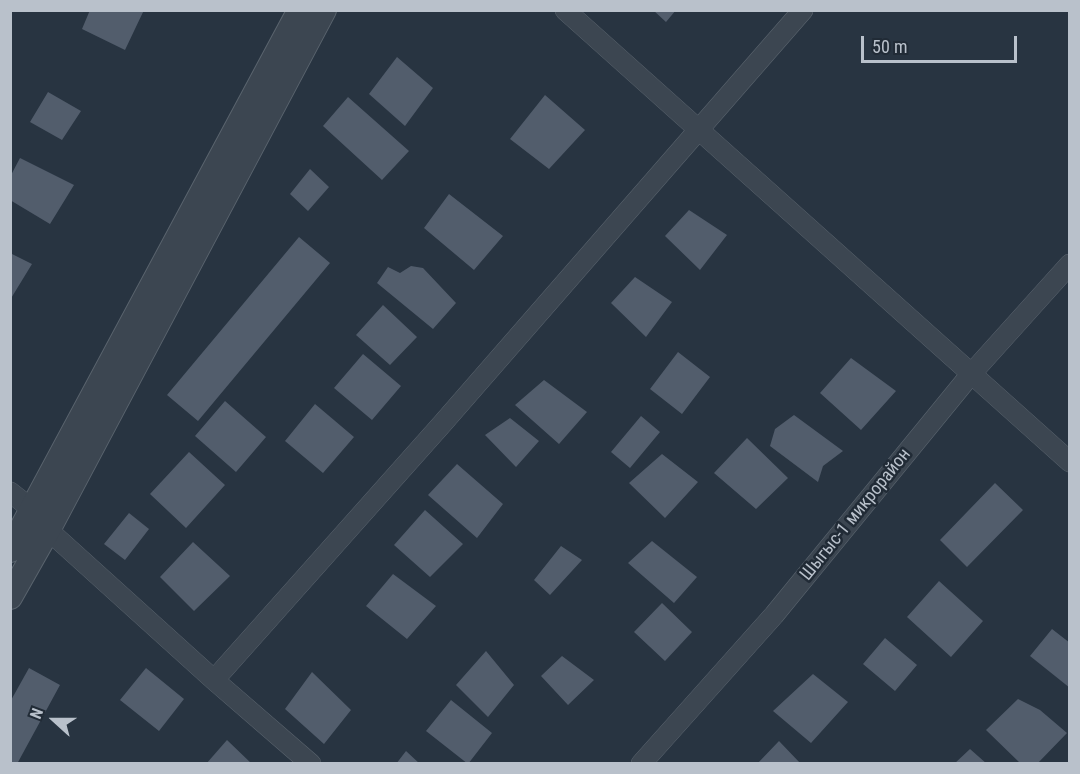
<!DOCTYPE html>
<html>
<head>
<meta charset="utf-8">
<style>
	body { margin:0 }
	#map { position:relative; width:1080px; height:774px; overflow:hidden; background:#283441; font-family:"Roboto Condensed",sans-serif }
	canvas { display:block }
	.frame { position:absolute; inset:0; border:12px solid #b9c1cb; pointer-events:none }
	.north { position:absolute; left:24px; top:690px; width:60px; height:60px; -webkit-text-stroke:4px #212b36; paint-order:stroke; rotate:291deg; font-size:16px; font-weight:700; line-height:24px; text-align:center; color:#b9c1cb }
	.north::after { content:''; display:block; margin:auto; width:21px; height:27px; background:#b9c1cb; clip-path:polygon(50% 0,100% 100%,50% 72%,0 100%) }
	.scale { position:absolute; left:861px; top:36px; width:156px; height:27px; box-sizing:border-box; border:3px solid #b9c1cb; border-top:0; padding-left:8px; font-size:18px; line-height:21px; white-space:nowrap; color:#b9c1cb; -webkit-text-stroke:4px #212b36; paint-order:stroke }
</style>
</head>
<body>
<div id="map">
<canvas width="1080" height="774"></canvas>
<div class="frame"></div>
<div class="north">N</div>
<div class="scale">50 m</div>
</div>
<script>
const ctx = document.querySelector('canvas').getContext('2d');
ctx.lineJoin = 'round';
function fillPath(path, color) {
  ctx.fillStyle = color;
  ctx.fill(path, 'evenodd');
}
function strokePath(path, color, width, dash) {
  ctx.strokeStyle = color;
  ctx.lineWidth = width;
  ctx.lineCap = dash ? 'butt' : 'round';
  ctx.setLineDash(dash || []);
  ctx.stroke(path);
}
function label(font, color, halo, rows, align = 'center') {
  ctx.font = font + ' "Roboto Condensed",sans-serif';
  ctx.lineWidth = 5;
  ctx.setLineDash([]);
  ctx.textBaseline = 'middle';
  ctx.strokeStyle = halo;
  ctx.fillStyle = color;
  for (const [text, x, y, turn = 0] of rows) {
    ctx.save();
    ctx.translate(x, y);
    ctx.rotate((+turn || 0) * Math.PI / 180);
    ctx.textAlign = isNaN(turn) ? turn : align;
    if (halo) ctx.strokeText(text, 0, 0);
    ctx.fillText(text, 0, 0);
    ctx.restore();
  }
}
const building = new Path2D(`
	M 90,10 L 144,10 L 125,50 L 82,29 Z
	M 653,10 L 676,10 L 666,22 Z
	M 397,57 L 433,88 L 405,126 L 369,94 Z
	M 48,92 L 81,111 L 62,140 L 30,122 Z
	M 545,95 L 585,130 L 549,169 L 510,139 Z
	M 348,97 L 409,151 L 382,180 L 323,126 Z
	M 20,158 L 74,185 L 50,224 L 10,200 L 10,177 Z
	M 310,169 L 329,187 L 308,211 L 290,194 Z
	M 449,194 L 503,236 L 474,270 L 424,228 Z
	M 689,210 L 727,235 L 700,270 L 665,236 Z
	M 299,237 L 330,263 L 198,421 L 167,395 Z
	M 10,253 L 32,264 L 10,300 Z
	M 411,266 L 423,268 L 456,303 L 433,329 L 377,283 L 388,267 L 400,273 Z
	M 635,277 L 672,302 L 646,337 L 611,303 Z
	M 383,305 L 417,337 L 390,365 L 356,335 Z
	M 678,352 L 710,377 L 682,414 L 650,389 Z
	M 363,354 L 401,386 L 372,420 L 334,388 Z
	M 851,358 L 896,391 L 861,430 L 820,393 Z
	M 544,380 L 587,412 L 559,444 L 515,405 Z
	M 225,401 L 266,437 L 236,472 L 195,436 Z
	M 315,404 L 354,437 L 323,473 L 285,441 Z
	M 794,415 L 843,451 L 823,466 L 818,482 L 770,446 L 775,429 Z
	M 641,416 L 660,432 L 630,468 L 611,452 Z
	M 510,418 L 539,441 L 516,467 L 485,435 Z
	M 747,438 L 788,478 L 756,509 L 714,473 Z
	M 189,452 L 225,485 L 186,528 L 150,494 Z
	M 662,454 L 698,482 L 665,518 L 629,483 Z
	M 457,464 L 503,504 L 477,538 L 428,495 Z
	M 995,483 L 1023,510 L 967,567 L 940,540 Z
	M 425,510 L 463,544 L 430,577 L 394,545 Z
	M 129,513 L 149,529 L 125,560 L 104,544 Z
	M 652,541 L 697,577 L 674,603 L 628,563 Z
	M 193,542 L 230,576 L 194,611 L 160,577 Z
	M 561,546 L 582,560 L 550,595 L 534,580 Z
	M 393,574 L 436,606 L 407,639 L 366,606 Z
	M 939,581 L 983,621 L 951,657 L 907,617 Z
	M 662,603 L 692,632 L 665,661 L 634,632 Z
	M 1052,629 L 1070,643 L 1070,688 L 1030,656 Z
	M 885,638 L 917,665 L 895,691 L 863,664 Z
	M 486,651 L 514,685 L 488,717 L 456,685 Z
	M 562,656 L 594,680 L 568,705 L 541,676 Z
	M 29,668 L 60,685 L 17,764 L 10,764 L 10,702 Z
	M 146,668 L 184,699 L 159,731 L 120,700 Z
	M 312,672 L 351,710 L 324,744 L 285,709 Z
	M 813,674 L 848,702 L 811,743 L 773,711 Z
	M 1018,699 L 1040,710 L 1067,733 L 1037,764 L 1021,764 L 986,730 Z
	M 451,700 L 492,733 L 468,764 L 426,731 Z
	M 227,740 L 252,764 L 206,764 Z
	M 779,741 L 801,764 L 757,764 Z
	M 970,749 L 987,764 L 954,764 Z
	M 406,751 L 420,764 L 396,764 Z`);
const minor = new Path2D(`
	M 565,10 L 1070,462
	M 10,492 L 33,510 L 48,530 L 214,680 L 311,764
	M 214,680 L 442,424 L 803,10
	M 641,764 L 774,615 L 971,374 L 1070,264`);
const tertiary = new Path2D(`
	M 10,550 L 300,10
	M 10,597 L 48,530 L 324,10`);
const streetNames = [
	["Шыгыс-1 микрорайон",856,515,-51]
];
fillPath(building, '#525d6c');
strokePath(minor, '#5a646e', 21);
strokePath(tertiary, '#5a646e', 26);
strokePath(minor, '#3c4651', 20);
strokePath(tertiary, '#3c4651', 24);
label('18px', '#b9c1cb', '#212b36', streetNames);
</script>
</body>
</html>
